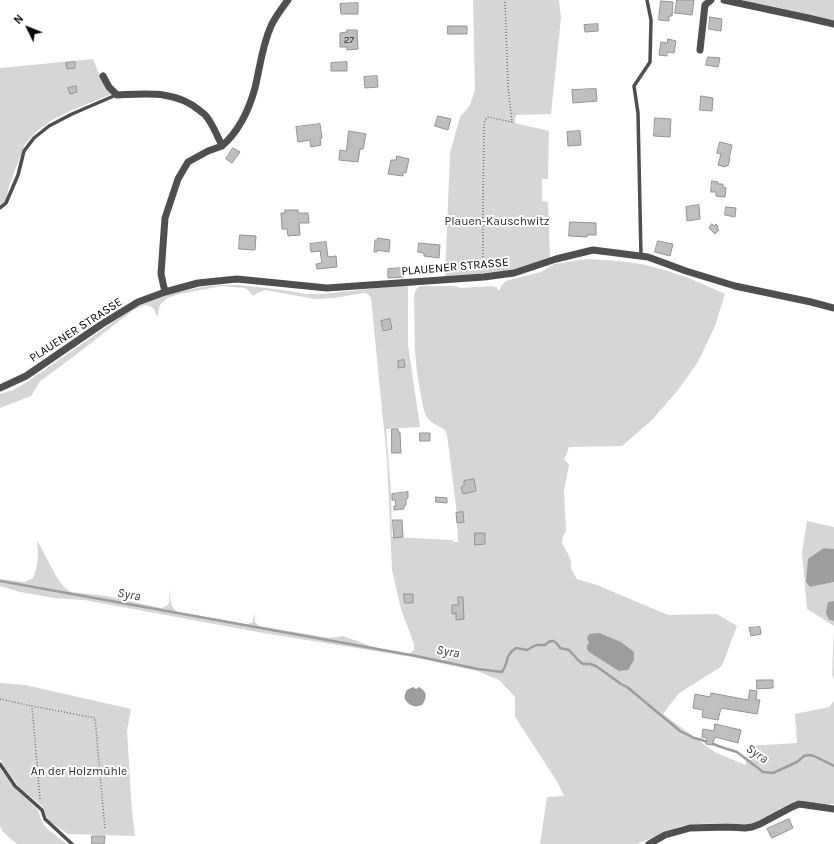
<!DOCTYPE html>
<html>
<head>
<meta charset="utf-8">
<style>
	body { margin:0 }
	#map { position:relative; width:834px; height:844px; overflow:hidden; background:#fff; font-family:Karla,sans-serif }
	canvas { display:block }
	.north { position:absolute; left:8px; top:8px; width:40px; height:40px; -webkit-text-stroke:3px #fff; paint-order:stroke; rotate:313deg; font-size:11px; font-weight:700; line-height:16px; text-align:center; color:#000 }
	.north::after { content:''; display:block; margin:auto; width:14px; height:18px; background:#000; clip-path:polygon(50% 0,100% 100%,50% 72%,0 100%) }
</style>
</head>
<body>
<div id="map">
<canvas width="834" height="844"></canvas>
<div class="north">N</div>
</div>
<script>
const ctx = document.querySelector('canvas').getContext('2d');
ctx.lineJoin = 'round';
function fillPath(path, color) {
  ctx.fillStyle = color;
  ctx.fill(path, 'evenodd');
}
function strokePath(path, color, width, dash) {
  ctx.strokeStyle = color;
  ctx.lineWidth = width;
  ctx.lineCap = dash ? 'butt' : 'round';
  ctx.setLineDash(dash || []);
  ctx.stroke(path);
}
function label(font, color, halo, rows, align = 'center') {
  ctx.font = font + ' Karla,sans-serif';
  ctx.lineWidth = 4;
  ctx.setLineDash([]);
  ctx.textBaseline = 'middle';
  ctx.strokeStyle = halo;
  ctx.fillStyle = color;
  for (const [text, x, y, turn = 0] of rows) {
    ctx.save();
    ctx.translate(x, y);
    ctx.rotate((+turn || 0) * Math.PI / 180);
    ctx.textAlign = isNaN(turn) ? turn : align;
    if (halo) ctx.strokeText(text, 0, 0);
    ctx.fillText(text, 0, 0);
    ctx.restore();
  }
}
const green = new Path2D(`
	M 473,0 L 559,0 L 561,18 L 551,114 L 516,115 L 515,123 L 549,131 L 548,179 L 542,179 L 542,201 L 548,202 L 550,258 L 514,270 L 481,275 L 445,277 L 450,153 L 460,117 L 470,105 L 475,90 Z
	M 724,0 L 834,0 L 834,24 Z
	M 93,59 C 98,71 103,84 112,94 L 70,111 L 52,120 L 36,132 L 25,144 L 9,186 L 6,203 L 0,208 L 0,68 Z
	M 586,259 C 604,260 623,261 641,264 C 670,270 698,281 725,294 L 715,326 L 698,362 L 678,390 L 653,419 L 622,446 L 569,447 L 564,460 L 566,461 L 569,465 L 564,491 L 566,531 C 557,545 566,546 570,558 C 571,561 571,564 571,567 C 572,572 575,575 577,579 L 597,585 L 668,615 L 717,614 L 737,626 L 722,666 L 678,694 L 663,714 L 716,753 L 746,765 L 747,746 L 797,743 L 795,714 L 829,707 L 834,701 L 834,804 L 822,805 L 799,800 L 791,804 L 770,816 L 745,826 L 729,823 L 698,824 L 681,826 L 637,844 L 540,844 L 547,797 L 564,796 L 558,783 L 515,717 L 515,697 L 499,680 L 477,671 L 412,657 L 263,633 L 84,600 L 54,598 L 20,592 L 0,586 L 0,579 L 25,582 L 33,578 C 39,564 38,555 37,540 L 56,576 L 64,587 L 71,592 L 107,596 L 161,608 C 173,605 169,600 169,590 C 171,599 170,608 178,612 L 246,624 L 252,623 L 253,620 L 254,612 L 255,622 L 259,626 L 330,638 L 343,636 L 373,647 L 409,654 L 414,650 L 414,644 L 401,609 L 392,570 L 387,460 L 371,298 L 368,294 L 364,293 L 334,298 L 315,299 L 265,290 L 259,292 L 253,296 L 250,292 L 245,288 L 222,286 L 179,294 L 167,298 L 160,305 L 157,317 L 154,309 L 150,306 L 144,305 L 132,311 L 77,354 L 39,382 L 36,388 L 31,396 L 0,408 L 0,394 L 13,390 L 27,382 L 132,309 L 159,297 L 178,292 L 202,287 L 222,285 L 240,285 L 283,290 L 306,294 L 322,294 L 405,285 L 408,287 L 408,345 L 420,427 L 386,429 L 391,491 L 392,537 L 453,540 L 453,542 L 458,542 L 456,506 L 447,435 L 445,430 L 431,422 L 426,416 L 423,407 L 417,373 L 415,351 L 414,295 C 415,291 416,288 421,286 L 455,286 L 461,288 L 490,286 L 496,287 L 499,291 L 501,286 L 506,281 L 541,272 L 546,269 L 554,264 Z
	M 807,521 L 834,527 L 834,549 L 824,548 L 810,587 L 834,582 L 834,601 L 828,602 L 829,620 L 834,621 L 834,680 L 832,675 L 834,626 L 807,609 L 802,552 Z
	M 0,683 L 25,685 L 131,709 L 127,731 L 132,811 L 135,836 L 68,834 L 49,821 L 43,807 L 19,787 L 4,766 L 0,759 Z
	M 0,768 L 13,786 L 38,810 L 43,824 L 50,831 L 67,844 L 17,844 L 3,832 L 0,826 Z`);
const water = new Path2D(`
	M 824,548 L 834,549 L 834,582 L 810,587 L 806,582 L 808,559 L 818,552 Z
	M 834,601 L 834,621 L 829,620 L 826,613 L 828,602 Z
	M 599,633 L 621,642 L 634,652 L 634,660 L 628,670 L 619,671 L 589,652 C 586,648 586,647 589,643 L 587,638 L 589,634 Z
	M 413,687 L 416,689 L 419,687 C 428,692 427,698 422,705 C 415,707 413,707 408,703 C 403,698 404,696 407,690 Z`);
const stream = new Path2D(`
	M 0,581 L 416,656 L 478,669 L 502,672 C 509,663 504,656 516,648 L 527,650 L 536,645 L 545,645 C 552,638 556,641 560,648 L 569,650 L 579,661 L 583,664 L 590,664 L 596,666 L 621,684 L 627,687 L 680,731 L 694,738 L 702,740 L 724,748 L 737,752 L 763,772 L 773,773 L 797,762 L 804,756 L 809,755 L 814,756 L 834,766`);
const building = new Path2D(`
	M 677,0 L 694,0 L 692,15 L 675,13 Z
	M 661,1 L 673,2 L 672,16 L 669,16 L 669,21 L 659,20 Z
	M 358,3 L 358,14 L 341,14 L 340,4 Z
	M 710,17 L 722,19 L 721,31 L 709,29 Z
	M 598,24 L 598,31 L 585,32 L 584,25 Z
	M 448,26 L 467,26 L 467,34 L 448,34 Z
	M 347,30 L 357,30 L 358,49 L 347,50 L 347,47 L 340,47 L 340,33 L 347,32 Z
	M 668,39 L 676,41 L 674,53 L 667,52 L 667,56 L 659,55 L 661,42 L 667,43 Z
	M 708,57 L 720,58 L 718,67 L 706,65 Z
	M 75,62 L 75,68 L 67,69 L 66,63 Z
	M 347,62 L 347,71 L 331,71 L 331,63 Z
	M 377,76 L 378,87 L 365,88 L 364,77 Z
	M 76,86 L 77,92 L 70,94 L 68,88 Z
	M 596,89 L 597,101 L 573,103 L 572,90 Z
	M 701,96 L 713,98 L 712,111 L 700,110 Z
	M 438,116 L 451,119 L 448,130 L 435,126 Z
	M 655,118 L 671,119 L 670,137 L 654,136 Z
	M 320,124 L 322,138 L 320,138 L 321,145 L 311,147 L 310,140 L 298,142 L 296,127 Z
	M 349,131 L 366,134 L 363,149 L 360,149 L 358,162 L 339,160 L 340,150 L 346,151 Z
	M 580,131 L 581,145 L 568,146 L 567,132 Z
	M 720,142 L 732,145 L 729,159 L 730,159 L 728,166 L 726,165 L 725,167 L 718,165 L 721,154 L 717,153 Z
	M 233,148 L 240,152 L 232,163 L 226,159 Z
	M 397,156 L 409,159 L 406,173 L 403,172 L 403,176 L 388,174 L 391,160 L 396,160 Z
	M 712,181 L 718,182 L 718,184 L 723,184 L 723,187 L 726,188 L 725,197 L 716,196 L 716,192 L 711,192 Z
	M 699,205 L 700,219 L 687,221 L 686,207 Z
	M 726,207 L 736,208 L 735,217 L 725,215 Z
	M 285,210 L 298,210 L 298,213 L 308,213 L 309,223 L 299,223 L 300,235 L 288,236 L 287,229 L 282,229 L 281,213 L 285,213 Z
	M 570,222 L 596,223 L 596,235 L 587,235 L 587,237 L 569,236 Z
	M 712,224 L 714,226 L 716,224 L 718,227 L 717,228 L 719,230 L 715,234 L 709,228 Z
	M 240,235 L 256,236 L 255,250 L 239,249 Z
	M 378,238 L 390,240 L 389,252 L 377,250 L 377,252 L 374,252 L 375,240 L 377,240 Z
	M 658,241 L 673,244 L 670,256 L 655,252 Z
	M 326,242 L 328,257 L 336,256 L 337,267 L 317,269 L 316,264 L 322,263 L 320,251 L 311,252 L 310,244 Z
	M 419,243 L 440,245 L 439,258 L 424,256 L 424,253 L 418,252 Z
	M 404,268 L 404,277 L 388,278 L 388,269 Z
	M 390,319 L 392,329 L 383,331 L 381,321 Z
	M 404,360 L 405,367 L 398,368 L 398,361 Z
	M 392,429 L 398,429 L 398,432 L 400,432 L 401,453 L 392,453 Z
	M 420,433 L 430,433 L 430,441 L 420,441 Z
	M 474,479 L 476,491 L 463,494 L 461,487 L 464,486 L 464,481 Z
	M 408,492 L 408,498 L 406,499 L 406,505 L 404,506 L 404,509 L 394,510 L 394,506 L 396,506 L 395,500 L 392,500 L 392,494 Z
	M 436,497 L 447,498 L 447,503 L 436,502 Z
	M 463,512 L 464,522 L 457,523 L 456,513 Z
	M 393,520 L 402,520 L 403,537 L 394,538 Z
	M 475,533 L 485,533 L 485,544 L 475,545 Z
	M 404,594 L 413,594 L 413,603 L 405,603 Z
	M 458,597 L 463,597 L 464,619 L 456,620 L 456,613 L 452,614 L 452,605 L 458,605 Z
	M 760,627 L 761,634 L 751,636 L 749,628 Z
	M 757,680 L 773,680 L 773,688 L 757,689 Z
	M 750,690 L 757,691 L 756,700 L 760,700 L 757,714 L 721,708 L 718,720 L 702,717 L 703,710 L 693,708 L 695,694 L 710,697 L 711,693 L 748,700 Z
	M 715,724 L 741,730 L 738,743 L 715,737 L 712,745 L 706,744 L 707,738 L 702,737 L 703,729 L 714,731 Z
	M 789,819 L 793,828 L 772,838 L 767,829 Z
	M 92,836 L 105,836 L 104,844 L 92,844 Z`);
const path = new Path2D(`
	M 483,269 L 483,204 L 484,127 L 485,120 L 488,117 L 512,122 L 508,87 L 505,0
	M 0,699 L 32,706
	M 40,799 L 32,706 L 95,718 L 105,830`);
const service = new Path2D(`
	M 0,208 L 6,203 L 18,175 L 24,151 L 34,138 L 49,126 L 72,114 L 116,95
	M 641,256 L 638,113 L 634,86 L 650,62 L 651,20 L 647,0
	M 0,764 L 15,786 L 42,810 L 45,819 L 72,844`);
const minor = new Path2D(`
	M 724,0 L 808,18 L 834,24
	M 700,50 L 705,5 L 711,0
	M 103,76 L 109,87 L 117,95 C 146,94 175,90 199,110 C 201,112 205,114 206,116 C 212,123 218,137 222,146 L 208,151 L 188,162 L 178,179 L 165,218 L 161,274 L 165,292
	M 222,146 C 239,131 249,110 255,88 C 260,67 262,46 271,26 C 275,17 282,8 288,0
	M 0,388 L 26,376 L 102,324 L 138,302 L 165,292 L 198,283 L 237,279 L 327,288 L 484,277 L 514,273 L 556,259 L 593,250 L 648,257 L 686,271 L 735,286 L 811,302 L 834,308
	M 649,844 L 665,835 L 690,828 L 727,827 L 745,828 L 752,827 L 760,824 L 792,807 L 799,804 L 834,809`);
const numberNames = [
	["27",349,40]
];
const parkNames = [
	["Plauen-Kauschwitz",497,222],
	["An der Holzmühle",79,772]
];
const streetNames = [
	["PLAUENER STRASSE",455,267,-5],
	["PLAUENER STRASSE",76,330,-33]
];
const waterNames = [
	["Syra",129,595,10],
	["Syra",448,652,10],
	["Syra",757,754,35]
];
fillPath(green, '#d6d6d6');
fillPath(water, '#9d9d9d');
strokePath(stream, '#9d9d9d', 2.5);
fillPath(building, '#bfbfbf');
strokePath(building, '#939393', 1);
strokePath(path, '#717171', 1.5, [1, 2]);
strokePath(service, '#4f4f4f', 3.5);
strokePath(minor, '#4f4f4f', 7);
label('10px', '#303030', null, numberNames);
label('12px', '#2d2d2d', '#fff', parkNames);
label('12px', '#000', '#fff', streetNames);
label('italic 13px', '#3e3e3e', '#fff', waterNames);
</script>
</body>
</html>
